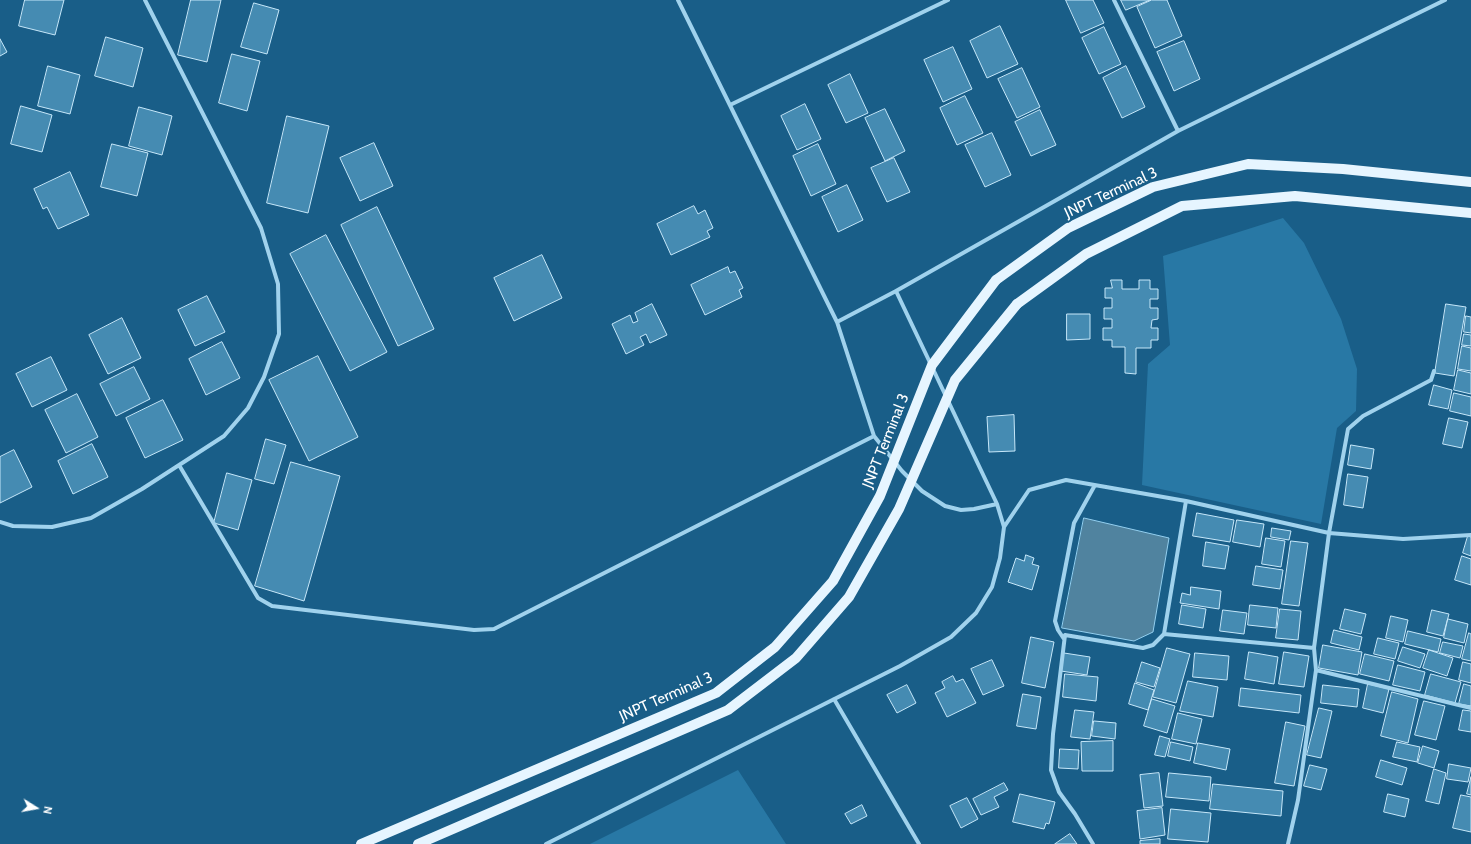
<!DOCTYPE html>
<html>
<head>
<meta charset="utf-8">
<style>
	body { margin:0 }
	#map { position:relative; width:1471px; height:844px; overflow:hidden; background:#195e88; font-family:Cabin,sans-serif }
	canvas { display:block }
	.north { position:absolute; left:16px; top:788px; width:40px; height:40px; -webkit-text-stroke:3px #195e88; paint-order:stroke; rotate:101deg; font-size:11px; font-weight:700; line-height:16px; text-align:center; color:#fff }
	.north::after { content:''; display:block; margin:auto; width:14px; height:18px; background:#fff; clip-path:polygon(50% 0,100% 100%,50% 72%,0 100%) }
</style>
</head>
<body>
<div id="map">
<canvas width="1471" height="844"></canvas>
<div class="north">N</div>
</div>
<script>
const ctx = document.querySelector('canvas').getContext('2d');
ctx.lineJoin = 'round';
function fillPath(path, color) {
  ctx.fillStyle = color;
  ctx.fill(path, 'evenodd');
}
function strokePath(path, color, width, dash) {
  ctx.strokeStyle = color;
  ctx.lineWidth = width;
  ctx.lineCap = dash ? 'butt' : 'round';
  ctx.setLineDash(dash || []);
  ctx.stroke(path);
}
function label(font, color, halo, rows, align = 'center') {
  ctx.font = font + ' Cabin,sans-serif';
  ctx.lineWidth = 4;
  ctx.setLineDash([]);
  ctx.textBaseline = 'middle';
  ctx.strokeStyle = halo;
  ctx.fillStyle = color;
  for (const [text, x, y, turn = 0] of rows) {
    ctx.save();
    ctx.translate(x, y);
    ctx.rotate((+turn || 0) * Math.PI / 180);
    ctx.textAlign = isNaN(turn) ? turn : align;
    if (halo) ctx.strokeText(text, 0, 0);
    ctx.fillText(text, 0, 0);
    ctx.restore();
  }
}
const green = new Path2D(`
	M 1283,218 L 1304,243 L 1341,319 L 1357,369 L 1356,411 L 1337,428 L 1321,524 L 1142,485 L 1148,364 L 1170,345 L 1163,256 Z
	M 738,770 L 786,844 L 590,844 Z`);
const water = new Path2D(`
	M 1084,518 L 1169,538 L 1153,632 L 1134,641 L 1062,628 Z`);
const building = new Path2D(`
	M 25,0 L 64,0 L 55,35 L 19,26 Z
	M 191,0 L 221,0 L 207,62 L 178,55 Z
	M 1066,0 L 1093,0 L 1104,23 L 1081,33 Z
	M 1121,0 L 1150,0 L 1126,10 Z
	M 1152,0 L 1167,0 L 1182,36 L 1155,48 L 1137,7 Z
	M 254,3 L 279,10 L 267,54 L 241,47 Z
	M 1000,26 L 1018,64 L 987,78 L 970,41 Z
	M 1104,27 L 1121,64 L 1099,74 L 1082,38 Z
	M 106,37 L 143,48 L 133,87 L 95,76 Z
	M 0,39 L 7,52 L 0,56 Z
	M 1184,41 L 1200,79 L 1174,91 L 1157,52 Z
	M 953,47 L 972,89 L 943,102 L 924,60 Z
	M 232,54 L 260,61 L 247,111 L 219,103 Z
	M 48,66 L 80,75 L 70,114 L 38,106 Z
	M 1126,66 L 1145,107 L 1122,118 L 1103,78 Z
	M 1022,68 L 1040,107 L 1017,118 L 998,79 Z
	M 850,74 L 868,113 L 846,123 L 828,85 Z
	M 965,96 L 983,133 L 957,145 L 940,108 Z
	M 805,104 L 821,139 L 797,150 L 781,116 Z
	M 21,106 L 52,115 L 42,152 L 11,144 Z
	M 139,107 L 172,116 L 162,155 L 129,146 Z
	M 885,109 L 905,151 L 885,161 L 865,118 Z
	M 1040,110 L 1056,145 L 1031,156 L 1015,122 Z
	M 287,116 L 329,126 L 308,213 L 267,203 Z
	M 992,133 L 1011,175 L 985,187 L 965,145 Z
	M 374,143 L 393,186 L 360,201 L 340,158 Z
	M 112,144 L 148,153 L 137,196 L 101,187 Z
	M 818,144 L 836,184 L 811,196 L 793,156 Z
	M 894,158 L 910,192 L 887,202 L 871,168 Z
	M 70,172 L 89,215 L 58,229 L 47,207 L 43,209 L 34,189 Z
	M 847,185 L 863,220 L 838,232 L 822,197 Z
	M 694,206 L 698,214 L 705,210 L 713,228 L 707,231 L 710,237 L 671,255 L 657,224 Z
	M 377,207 L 434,329 L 398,346 L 341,225 Z
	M 326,235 L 387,352 L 350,371 L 290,254 Z
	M 542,255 L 562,298 L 514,321 L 494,278 Z
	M 728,267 L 730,273 L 735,271 L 743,288 L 739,290 L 742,297 L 705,315 L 691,285 Z
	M 1111,280 L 1122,280 L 1122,289 L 1139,289 L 1139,280 L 1150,280 L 1150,289 L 1158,289 L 1158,299 L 1150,299 L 1150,308 L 1158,308 L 1158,319 L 1152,320 L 1151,328 L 1158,328 L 1158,340 L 1151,340 L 1151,348 L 1136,348 L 1136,374 L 1125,373 L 1125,347 L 1112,347 L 1112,340 L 1103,340 L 1103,328 L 1112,328 L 1112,319 L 1104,319 L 1104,308 L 1112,308 L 1112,298 L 1105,298 L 1105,288 L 1112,288 Z
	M 207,296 L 225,332 L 195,346 L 178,310 Z
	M 652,304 L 667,335 L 650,343 L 646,334 L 640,337 L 644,345 L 626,354 L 612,324 L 630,315 L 633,323 L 638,321 L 635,313 Z
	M 1446,304 L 1466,307 L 1454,376 L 1435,373 Z
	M 1067,314 L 1090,314 L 1090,339 L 1067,340 Z
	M 1466,316 L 1471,317 L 1471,333 L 1464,332 Z
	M 122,318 L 141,358 L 108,374 L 89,335 Z
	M 1464,334 L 1471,335 L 1471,346 L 1462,345 Z
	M 222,342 L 240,378 L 206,395 L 189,359 Z
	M 1462,346 L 1471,348 L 1471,371 L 1458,369 Z
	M 318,356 L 358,437 L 309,461 L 269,380 Z
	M 51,357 L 67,390 L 32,407 L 16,374 Z
	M 134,367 L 150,399 L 116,416 L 100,384 Z
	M 1458,370 L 1471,373 L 1471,394 L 1454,390 Z
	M 1434,385 L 1452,390 L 1448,409 L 1429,405 Z
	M 1454,393 L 1471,397 L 1471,416 L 1450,411 Z
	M 77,394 L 98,437 L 66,453 L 45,410 Z
	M 163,400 L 183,440 L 145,458 L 126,418 Z
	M 1014,415 L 1015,451 L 989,452 L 987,417 Z
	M 1449,418 L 1468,422 L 1462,448 L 1443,444 Z
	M 266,439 L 286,445 L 274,484 L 255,479 Z
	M 92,444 L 108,477 L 73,494 L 58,461 Z
	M 1351,445 L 1374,449 L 1371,469 L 1348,465 Z
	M 14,450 L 32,487 L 0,503 L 0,457 Z
	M 291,462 L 340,476 L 304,601 L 255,586 Z
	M 227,473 L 252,480 L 238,530 L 214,523 Z
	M 1348,474 L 1368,477 L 1363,508 L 1344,505 Z
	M 1197,513 L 1234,520 L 1230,542 L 1193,536 Z
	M 1237,520 L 1264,524 L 1260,547 L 1233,542 Z
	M 1272,528 L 1291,531 L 1289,540 L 1271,537 Z
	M 1468,536 L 1471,537 L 1471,556 L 1463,553 Z
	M 1266,538 L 1285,541 L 1281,567 L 1262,564 Z
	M 1291,541 L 1308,543 L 1299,606 L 1282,604 Z
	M 1206,542 L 1229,546 L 1225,569 L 1203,566 Z
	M 1026,555 L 1034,558 L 1032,564 L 1039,566 L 1032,590 L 1008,582 L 1016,558 L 1024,561 Z
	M 1462,556 L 1471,559 L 1471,585 L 1455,580 Z
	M 1256,566 L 1283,570 L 1280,589 L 1253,585 Z
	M 1191,587 L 1221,591 L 1219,609 L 1180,603 L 1182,593 L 1190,595 Z
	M 1182,605 L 1206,609 L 1203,628 L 1179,624 Z
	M 1250,605 L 1278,608 L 1276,628 L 1248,625 Z
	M 1280,609 L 1301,611 L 1298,640 L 1276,638 Z
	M 1345,609 L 1366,614 L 1361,634 L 1340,629 Z
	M 1223,610 L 1247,613 L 1244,634 L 1220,631 Z
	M 1432,610 L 1449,614 L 1443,636 L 1427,632 Z
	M 1391,616 L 1408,620 L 1403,642 L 1386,638 Z
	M 1448,619 L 1468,624 L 1464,643 L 1444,638 Z
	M 1334,630 L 1362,637 L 1359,650 L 1331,643 Z
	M 1408,631 L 1441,639 L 1438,652 L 1405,644 Z
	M 1469,633 L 1471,634 L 1471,661 L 1462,659 Z
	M 1031,637 L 1054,642 L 1045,688 L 1022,683 Z
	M 1378,638 L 1399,643 L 1395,659 L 1374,654 Z
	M 1443,642 L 1463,646 L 1460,658 L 1440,653 Z
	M 1323,645 L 1362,652 L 1358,675 L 1319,668 Z
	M 1403,647 L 1425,654 L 1420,668 L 1398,661 Z
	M 1167,648 L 1190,654 L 1176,703 L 1153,697 Z
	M 1429,650 L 1453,658 L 1447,676 L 1423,668 Z
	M 1249,652 L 1278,657 L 1274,684 L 1245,679 Z
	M 1284,652 L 1309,656 L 1304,687 L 1279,684 Z
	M 1064,653 L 1090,657 L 1087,675 L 1061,671 Z
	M 1195,653 L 1229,656 L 1227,680 L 1193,677 Z
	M 1365,654 L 1394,661 L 1389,681 L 1360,674 Z
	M 992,660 L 1004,686 L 983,695 L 971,669 Z
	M 1142,662 L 1160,668 L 1154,687 L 1136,682 Z
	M 1463,662 L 1471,664 L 1471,683 L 1459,680 Z
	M 1398,665 L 1425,672 L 1420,691 L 1393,685 Z
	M 1065,674 L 1098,677 L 1096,701 L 1063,697 Z
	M 1431,674 L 1461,682 L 1455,703 L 1425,695 Z
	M 953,676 L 956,682 L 963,679 L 976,703 L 947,717 L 935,693 L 945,688 L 942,682 Z
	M 1188,681 L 1218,687 L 1213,717 L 1180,711 Z
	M 1135,683 L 1154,690 L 1148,710 L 1129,704 Z
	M 1368,684 L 1389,689 L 1383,713 L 1363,708 Z
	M 1464,684 L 1471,686 L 1471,706 L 1459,704 Z
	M 907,685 L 916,703 L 897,713 L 887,695 Z
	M 1323,685 L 1359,689 L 1357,707 L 1321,703 Z
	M 1241,688 L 1301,695 L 1299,713 L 1239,706 Z
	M 1392,692 L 1418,699 L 1408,743 L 1381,736 Z
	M 1023,694 L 1041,697 L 1036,729 L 1017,726 Z
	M 1152,699 L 1175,706 L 1167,733 L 1144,726 Z
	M 1424,701 L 1445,706 L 1436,740 L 1415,735 Z
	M 1319,708 L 1332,711 L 1321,758 L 1307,755 Z
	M 1075,710 L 1094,712 L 1090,739 L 1071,737 Z
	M 1463,710 L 1471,711 L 1471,732 L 1459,730 Z
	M 1178,713 L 1202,719 L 1196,744 L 1172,739 Z
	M 1094,721 L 1116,723 L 1115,739 L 1092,736 Z
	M 1286,722 L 1305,726 L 1294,786 L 1275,783 Z
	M 1160,736 L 1170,739 L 1165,757 L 1155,755 Z
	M 1113,741 L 1113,771 L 1082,771 L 1081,742 Z
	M 1171,742 L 1193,747 L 1190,761 L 1168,756 Z
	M 1397,742 L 1420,747 L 1417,762 L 1393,757 Z
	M 1198,743 L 1230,749 L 1226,770 L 1194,763 Z
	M 1423,746 L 1439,751 L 1434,768 L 1418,763 Z
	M 1060,749 L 1079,750 L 1078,769 L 1059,768 Z
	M 1381,760 L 1407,768 L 1402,785 L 1376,777 Z
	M 1449,764 L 1471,768 L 1468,782 L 1447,779 Z
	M 1310,765 L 1327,769 L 1321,790 L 1304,786 Z
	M 1434,769 L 1446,773 L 1439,804 L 1426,801 Z
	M 1159,773 L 1163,806 L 1144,808 L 1140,775 Z
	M 1169,773 L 1211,777 L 1209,801 L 1166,797 Z
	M 1471,777 L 1471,795 L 1467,794 Z
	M 1004,783 L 1008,790 L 994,797 L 999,807 L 981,815 L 973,799 Z
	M 1213,784 L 1283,791 L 1281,816 L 1210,809 Z
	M 1020,794 L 1055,802 L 1049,824 L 1046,823 L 1044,829 L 1013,822 Z
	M 1388,794 L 1409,799 L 1405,817 L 1384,812 Z
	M 1461,795 L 1471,797 L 1471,832 L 1453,828 Z
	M 967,798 L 978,819 L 961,828 L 950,806 Z
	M 862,805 L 867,816 L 851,824 L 845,814 Z
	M 1162,808 L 1165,835 L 1140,839 L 1137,811 Z
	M 1171,809 L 1211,813 L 1208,842 L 1168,839 Z
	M 1070,834 L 1077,844 L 1055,844 Z
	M 1160,839 L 1160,844 L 1140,844 L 1140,841 Z`);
const minor = new Path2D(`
	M 678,0 L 837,322 L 896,291
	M 1114,0 L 1178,131
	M 730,105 L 948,0
	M 837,322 L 874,436 L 902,471 L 922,491 L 945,506 L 961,510 L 974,509 L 997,504
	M 1434,371 L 1431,380 L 1363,416 L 1348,429 L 1329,533 L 1403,539 L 1471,535
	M 179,465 L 258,598 L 272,606 L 474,630 L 494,629 L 874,436
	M 0,522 L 13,526 L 52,527 L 91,518 L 142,489 L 224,436 L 248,408 L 264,377 L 279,334 L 278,284 L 261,228 L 145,0
	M 1004,527 L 1029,490 L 1066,480 L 1186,501 L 1329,533 L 1314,648 L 1164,634 L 1153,645 L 1143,648 L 1065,635 L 1053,734 L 1051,770 L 1059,792 L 1075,814 L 1093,844
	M 1164,634 L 1186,501
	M 1064,639 L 1058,630 L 1055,621 L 1074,523 L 1095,485
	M 1316,670 L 1471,708
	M 834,699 L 919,844
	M 546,844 L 900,666 L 951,637 L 976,613 L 992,587 L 1000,558 L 1004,527 L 997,504 L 896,291 L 1178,131 L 1445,0
	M 1288,844 L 1298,800 L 1316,670 L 1314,648`);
const primary = new Path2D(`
	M 996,280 L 1068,228 L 1153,187 L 1248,164 L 1343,169 L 1471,182
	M 1017,304 L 1086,254 L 1182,206 L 1295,196 L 1471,213`);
const primaryBridge = new Path2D(`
	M 361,844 L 716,693 L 775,647 L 833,581 L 880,496 L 932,365 L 996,280
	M 418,844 L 728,710 L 796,658 L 849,597 L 899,509 L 955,380 L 1017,304`);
const streetNames = [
	["JNPT Terminal 3",1111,193,-25],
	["JNPT Terminal 3",886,441,-68],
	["JNPT Terminal 3",666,697,-24]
];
fillPath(green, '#2878a5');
fillPath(water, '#50839f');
strokePath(water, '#93cfef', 1);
fillPath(building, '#458bb2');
strokePath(building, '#c6e7f9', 1);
strokePath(minor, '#a0d2ed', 4);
strokePath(primary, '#e6f5ff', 10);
strokePath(primaryBridge, '#e6f5ff', 10);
label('15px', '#fff', '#195e88', streetNames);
</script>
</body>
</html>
